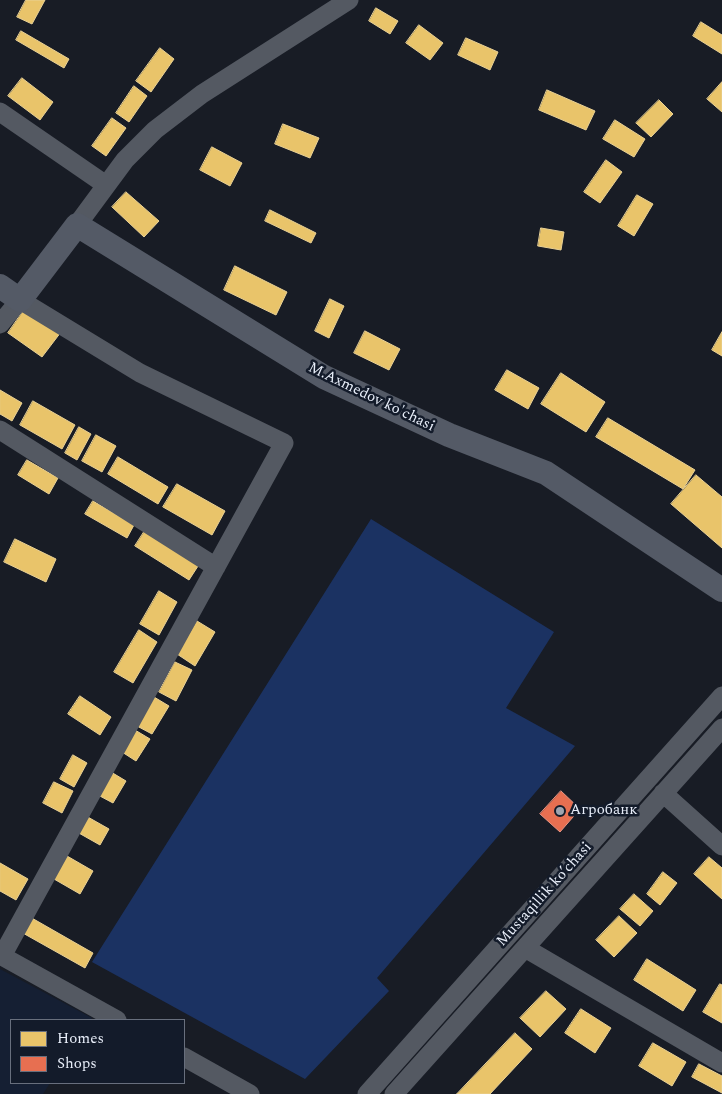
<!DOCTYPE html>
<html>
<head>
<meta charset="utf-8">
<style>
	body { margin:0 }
	#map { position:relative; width:722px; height:1094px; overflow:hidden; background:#181c25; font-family:Spectral,serif }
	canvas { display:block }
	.legend { position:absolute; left:10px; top:1019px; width:175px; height:65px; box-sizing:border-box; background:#131b2a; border:1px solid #686f7d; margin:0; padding:6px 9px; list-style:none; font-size:15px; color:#e8eef9 }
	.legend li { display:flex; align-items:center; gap:10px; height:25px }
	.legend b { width:25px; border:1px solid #686f7d }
</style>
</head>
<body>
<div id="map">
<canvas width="722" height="1094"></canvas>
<ul class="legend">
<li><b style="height:14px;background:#e9c46a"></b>Homes</li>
<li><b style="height:14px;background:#e76f51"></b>Shops</li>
</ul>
</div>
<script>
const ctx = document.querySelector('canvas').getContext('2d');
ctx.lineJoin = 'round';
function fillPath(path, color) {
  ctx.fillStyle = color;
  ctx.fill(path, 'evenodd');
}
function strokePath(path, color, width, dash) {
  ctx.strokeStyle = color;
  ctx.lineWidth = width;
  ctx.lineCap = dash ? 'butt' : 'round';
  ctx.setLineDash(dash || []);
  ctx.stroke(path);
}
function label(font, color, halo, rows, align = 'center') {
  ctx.font = font + ' Spectral,serif';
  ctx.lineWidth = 5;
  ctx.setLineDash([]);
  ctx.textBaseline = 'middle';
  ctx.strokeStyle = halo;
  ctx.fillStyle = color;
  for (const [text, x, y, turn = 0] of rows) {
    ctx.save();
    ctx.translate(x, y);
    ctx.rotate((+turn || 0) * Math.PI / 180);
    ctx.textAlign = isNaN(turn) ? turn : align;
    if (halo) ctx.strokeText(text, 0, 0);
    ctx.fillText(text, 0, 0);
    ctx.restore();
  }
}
const built = new Path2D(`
	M 0,969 L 92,1018 L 90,1020 L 11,1020 L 11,1083 L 50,1083 L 43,1094 L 0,1094 Z`);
const green = new Path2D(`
	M 371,519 L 554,632 L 506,708 L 575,746 L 377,978 L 389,991 L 305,1079 L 92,962 Z`);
const homes = new Path2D(`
	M 26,0 L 45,0 L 32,24 L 17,17 Z
	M 376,8 L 398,21 L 390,34 L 369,21 Z
	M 701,22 L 722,35 L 722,54 L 693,36 Z
	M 419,25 L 443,43 L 430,60 L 406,43 Z
	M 21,31 L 69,59 L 64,68 L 16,40 Z
	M 466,38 L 498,52 L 490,70 L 458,55 Z
	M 160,48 L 174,59 L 151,92 L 136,81 Z
	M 22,78 L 53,102 L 40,120 L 8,96 Z
	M 722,82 L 722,112 L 707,99 Z
	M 134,86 L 147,96 L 129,122 L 116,113 Z
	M 547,90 L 595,111 L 586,130 L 539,110 Z
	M 659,100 L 673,114 L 651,137 L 636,123 Z
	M 112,118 L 126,128 L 106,156 L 92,146 Z
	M 615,120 L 645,139 L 634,157 L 603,139 Z
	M 283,124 L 319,138 L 310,158 L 275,144 Z
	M 212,147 L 242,163 L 230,186 L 200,170 Z
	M 606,160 L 622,172 L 600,203 L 584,192 Z
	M 126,192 L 159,221 L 144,237 L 112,207 Z
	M 637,195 L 653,204 L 634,236 L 618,226 Z
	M 270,210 L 316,233 L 311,243 L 265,221 Z
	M 541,228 L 564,232 L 561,250 L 538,246 Z
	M 235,266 L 287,292 L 276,315 L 224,290 Z
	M 330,299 L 344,306 L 329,338 L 315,331 Z
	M 26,307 L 61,332 L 42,357 L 8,333 Z
	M 365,331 L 400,349 L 389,370 L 354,353 Z
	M 722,332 L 722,356 L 712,350 Z
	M 507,370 L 539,388 L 528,409 L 495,390 Z
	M 561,373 L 605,402 L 586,432 L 541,404 Z
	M 0,390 L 22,403 L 12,421 L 0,414 Z
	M 33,401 L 75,425 L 62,449 L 20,425 Z
	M 608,418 L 695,470 L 683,489 L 596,437 Z
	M 79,427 L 91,434 L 77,460 L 65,453 Z
	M 96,435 L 116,446 L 102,472 L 82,461 Z
	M 118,457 L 168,487 L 158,504 L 108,474 Z
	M 27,460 L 58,478 L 49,494 L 18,475 Z
	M 696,475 L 722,497 L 722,548 L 671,504 Z
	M 177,484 L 225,511 L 212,535 L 163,507 Z
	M 93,501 L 134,525 L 127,538 L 85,514 Z
	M 146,529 L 200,563 L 189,580 L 135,546 Z
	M 15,539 L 56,559 L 46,582 L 4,562 Z
	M 159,591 L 177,602 L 159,635 L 140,624 Z
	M 197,621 L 215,632 L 195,666 L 177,654 Z
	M 139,630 L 157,642 L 133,683 L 114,672 Z
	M 175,662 L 192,670 L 176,701 L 159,692 Z
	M 80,696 L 111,717 L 100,735 L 68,714 Z
	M 154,697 L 169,706 L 152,734 L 137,726 Z
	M 135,730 L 150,739 L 136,761 L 122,752 Z
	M 73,755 L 87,763 L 74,787 L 60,779 Z
	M 111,772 L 126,781 L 113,803 L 98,795 Z
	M 54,782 L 73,791 L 62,813 L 43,803 Z
	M 86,816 L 109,829 L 100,845 L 77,832 Z
	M 67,856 L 93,871 L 80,894 L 54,879 Z
	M 709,857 L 722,868 L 722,899 L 694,874 Z
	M 0,863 L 28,879 L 16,900 L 0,891 Z
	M 663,872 L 677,883 L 660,905 L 647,894 Z
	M 634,894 L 653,911 L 640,926 L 620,909 Z
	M 619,916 L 637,933 L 614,957 L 596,940 Z
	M 30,917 L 93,953 L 85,968 L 21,932 Z
	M 647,959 L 696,990 L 683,1011 L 634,980 Z
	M 720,984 L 722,985 L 722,1023 L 703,1012 Z
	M 546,991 L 566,1009 L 540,1037 L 520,1018 Z
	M 581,1009 L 611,1028 L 595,1053 L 565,1033 Z
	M 515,1033 L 532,1049 L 490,1094 L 457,1094 Z
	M 653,1043 L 686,1062 L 672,1086 L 639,1066 Z
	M 699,1064 L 722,1076 L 722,1093 L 692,1077 Z`);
const shops = new Path2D(`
	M 561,791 L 580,809 L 560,832 L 540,814 Z`);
const minor = new Path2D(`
	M 0,112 L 106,185
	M 77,225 L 125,160 L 155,130 L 202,94 L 349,0
	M 0,324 L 20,300 L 140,373 L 284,443 L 2,956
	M 0,430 L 216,567
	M 663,793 L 722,846
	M 525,948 L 722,1063
	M 0,955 L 117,1020
	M 184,1057 L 250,1094
	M 367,1094 L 722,696
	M 394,1094 L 722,728`);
const major = new Path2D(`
	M 0,286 L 20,300 L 77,225 L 324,377 L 449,435 L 546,473 L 722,590`);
const markers = [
	[560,811,5,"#9fa4af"]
];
const streetNames = [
	["M.Axmedov ko'chasi",371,398,26],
	["Mustaqillik ko’chasi",545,895,-48]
];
const poiNames = [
	["Агробанк",570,811]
];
fillPath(built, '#151f33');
fillPath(green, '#1b3262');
fillPath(homes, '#e9c46a');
strokePath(homes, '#e9d195', 1);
fillPath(shops, '#e76f51');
strokePath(shops, '#e79583', 1);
strokePath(minor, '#545962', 19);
strokePath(major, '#545a66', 24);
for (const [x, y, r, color] of markers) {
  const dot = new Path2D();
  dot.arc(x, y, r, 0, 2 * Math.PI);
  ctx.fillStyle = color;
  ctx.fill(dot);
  strokePath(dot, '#131b2a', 2);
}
label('15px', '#e8eef9', '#131b2a', streetNames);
label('15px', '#e8eef9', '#131b2a', poiNames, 'left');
</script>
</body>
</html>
